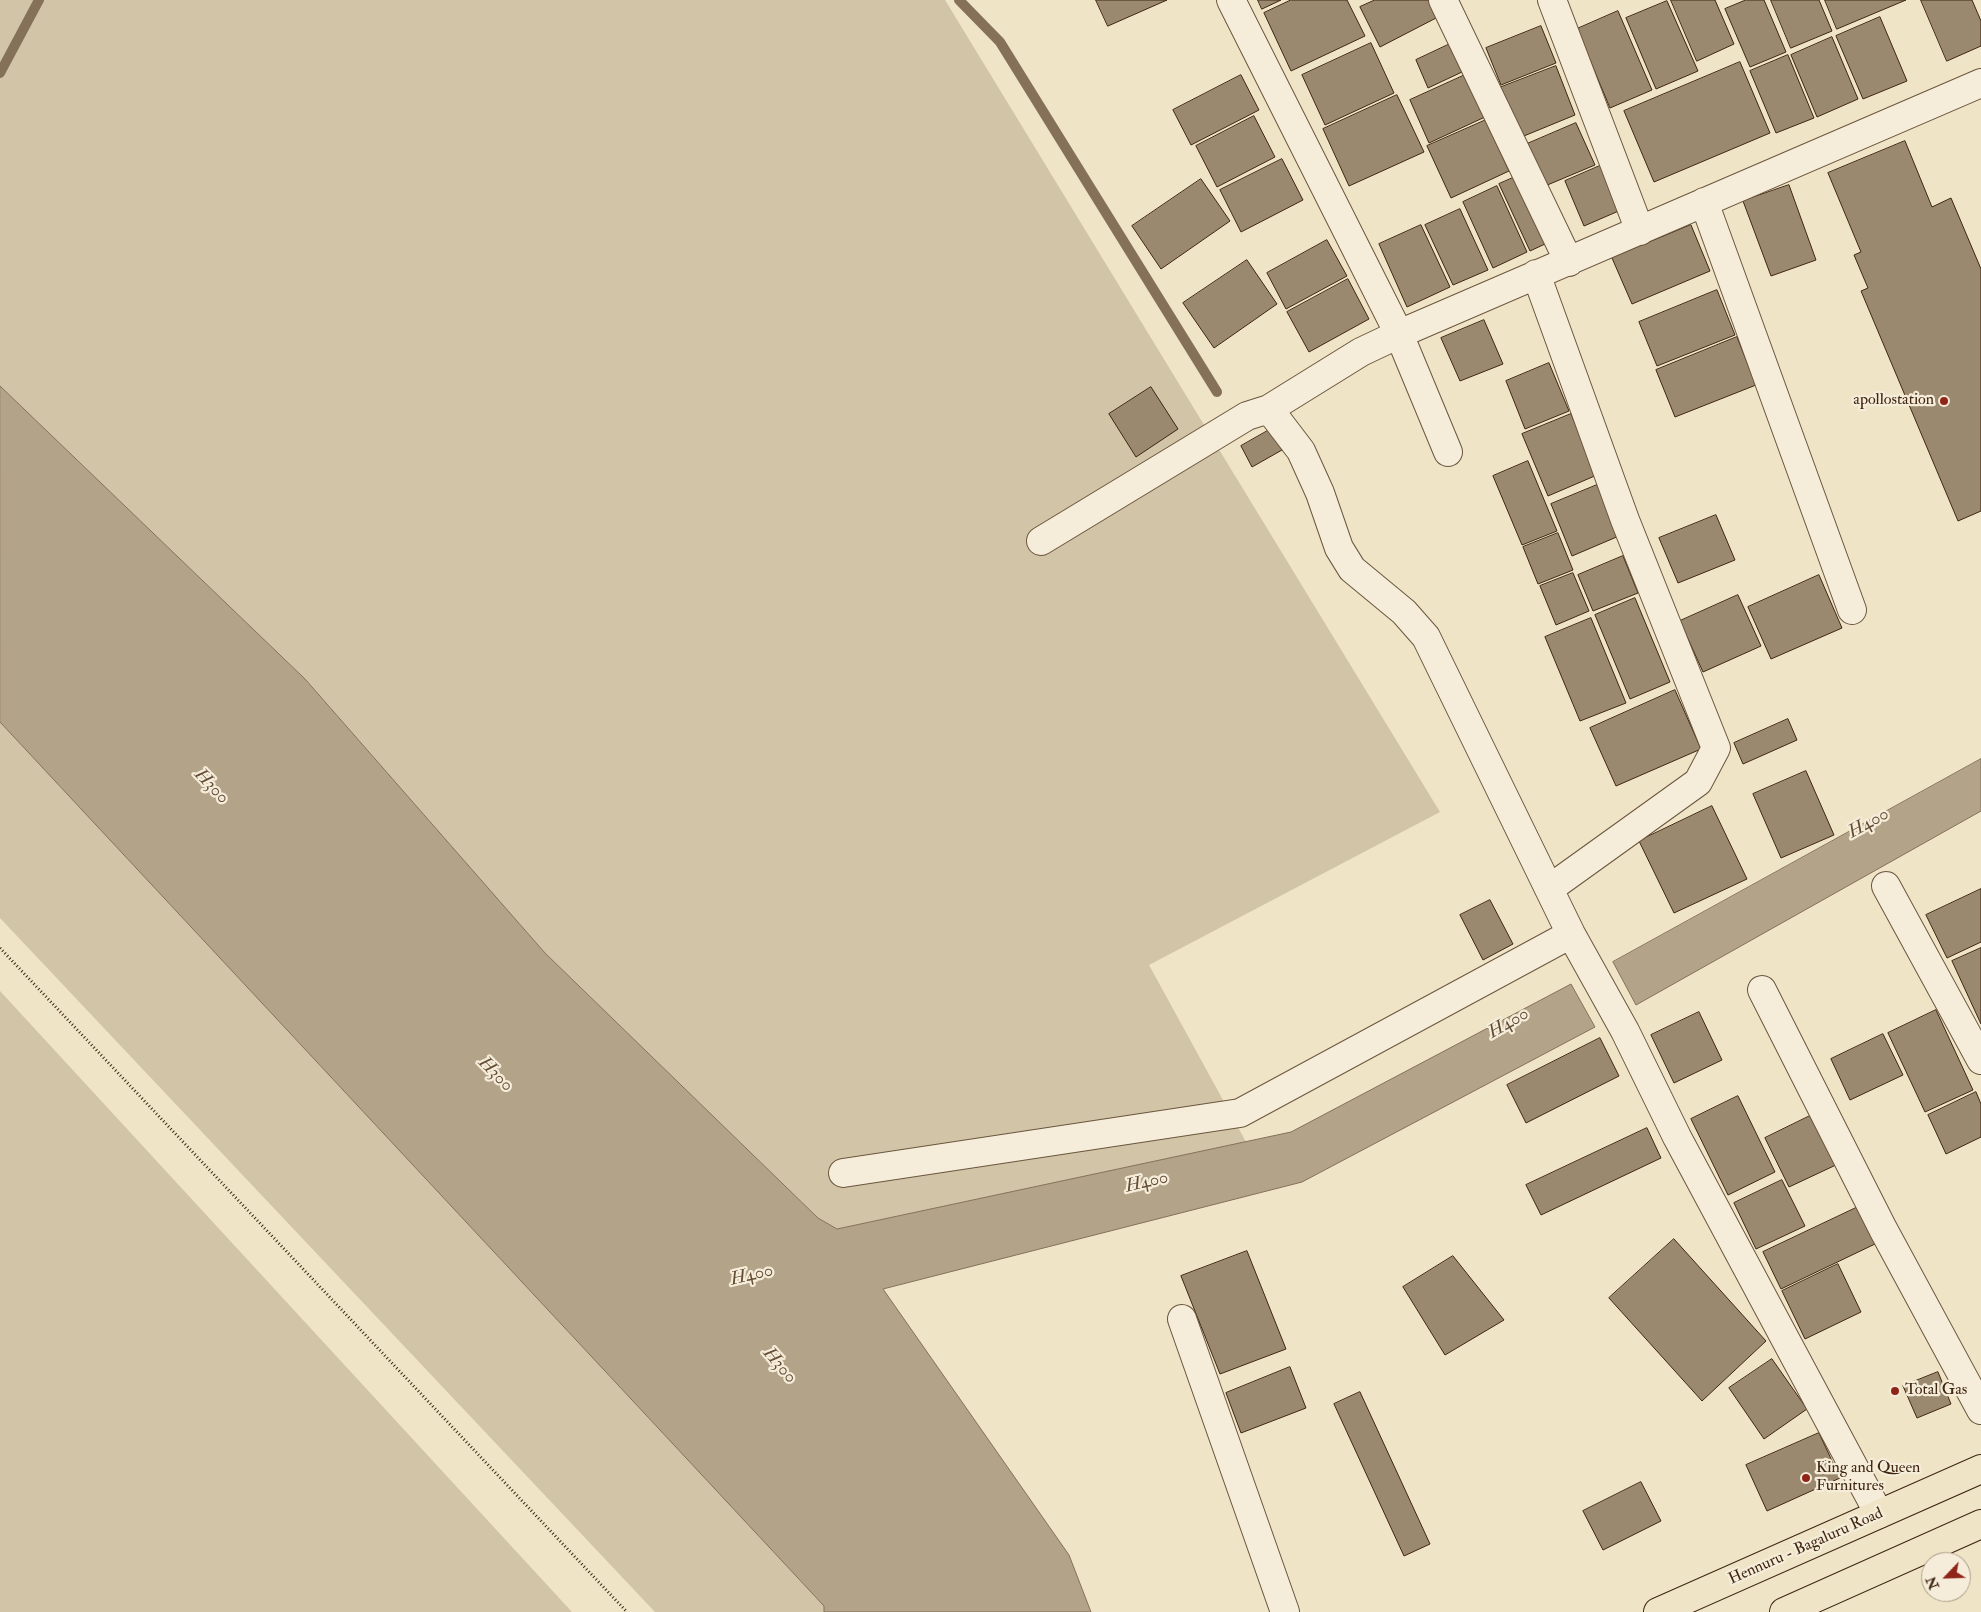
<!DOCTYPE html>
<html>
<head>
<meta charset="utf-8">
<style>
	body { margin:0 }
	#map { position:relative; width:1981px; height:1612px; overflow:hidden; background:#efe4c6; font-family:"IM FELL Double Pica",serif }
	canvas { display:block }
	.north { position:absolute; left:1921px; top:1552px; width:50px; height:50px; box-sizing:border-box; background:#f5edda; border:1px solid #ac9d8a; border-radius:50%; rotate:246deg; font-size:14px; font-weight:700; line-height:20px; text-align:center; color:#3f2611 }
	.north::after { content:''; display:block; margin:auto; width:18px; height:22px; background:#8f2418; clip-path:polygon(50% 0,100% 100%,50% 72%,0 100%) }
</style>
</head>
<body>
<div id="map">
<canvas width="1981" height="1612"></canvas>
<div class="north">N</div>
</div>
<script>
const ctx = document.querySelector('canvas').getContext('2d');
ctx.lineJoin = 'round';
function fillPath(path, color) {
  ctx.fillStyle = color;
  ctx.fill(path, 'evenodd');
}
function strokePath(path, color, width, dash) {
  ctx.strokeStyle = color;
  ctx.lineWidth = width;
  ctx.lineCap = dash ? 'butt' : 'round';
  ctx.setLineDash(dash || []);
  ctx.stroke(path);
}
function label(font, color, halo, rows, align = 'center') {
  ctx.font = font + ' "IM FELL Double Pica",serif';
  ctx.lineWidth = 4.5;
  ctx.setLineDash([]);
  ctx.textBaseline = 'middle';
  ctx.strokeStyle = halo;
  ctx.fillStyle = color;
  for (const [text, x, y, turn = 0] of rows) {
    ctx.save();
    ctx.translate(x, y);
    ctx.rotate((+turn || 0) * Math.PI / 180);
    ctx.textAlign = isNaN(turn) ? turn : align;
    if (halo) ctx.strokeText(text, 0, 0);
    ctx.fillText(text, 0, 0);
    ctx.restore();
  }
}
const green = new Path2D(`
	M 0,0 L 945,0 L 1440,812 L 1149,965 L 1246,1142 L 837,1229 L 818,1218 L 545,953 L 305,679 L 0,386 Z
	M 0,722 L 824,1606 L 824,1612 L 655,1612 L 0,918 Z
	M 0,991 L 572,1612 L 0,1612 Z`);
const water = new Path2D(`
	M 0,386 L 305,679 L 545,953 L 818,1218 L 837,1229 L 1291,1132 L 1571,984 L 1595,1027 L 1302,1182 L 883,1289 L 1069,1555 L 1091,1612 L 824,1612 L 824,1606 L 0,722 Z
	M 1981,759 L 1981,811 L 1636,1005 L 1613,962 Z`);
const stream = new Path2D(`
	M 959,0 L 1000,42 L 1217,392
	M 0,73 L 39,0`);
const building = new Path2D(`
	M 1096,0 L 1167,0 L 1108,26 Z
	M 1258,0 L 1281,0 L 1262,9 Z
	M 1291,0 L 1347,0 L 1365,36 L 1291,71 L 1264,13 Z
	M 1375,0 L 1429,0 L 1438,17 L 1380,47 L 1360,7 Z
	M 1671,0 L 1715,0 L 1734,44 L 1697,61 Z
	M 1746,0 L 1764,0 L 1786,52 L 1750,67 L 1725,9 Z
	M 1771,0 L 1819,0 L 1832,31 L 1791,48 Z
	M 1825,0 L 1906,0 L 1837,29 Z
	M 1921,0 L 1972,0 L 1981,21 L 1981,46 L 1947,61 Z
	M 1667,1 L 1698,71 L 1656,89 L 1626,18 Z
	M 1618,11 L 1652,90 L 1610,108 L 1577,29 Z
	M 1880,17 L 1907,81 L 1863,99 L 1836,36 Z
	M 1541,26 L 1556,63 L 1501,85 L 1486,48 Z
	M 1832,37 L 1858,99 L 1817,117 L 1791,55 Z
	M 1371,43 L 1394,93 L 1325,125 L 1302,75 Z
	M 1450,44 L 1462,72 L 1428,88 L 1416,60 Z
	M 1788,55 L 1814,118 L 1776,133 L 1750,71 Z
	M 1740,62 L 1770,133 L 1654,182 L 1624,111 Z
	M 1556,66 L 1575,115 L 1519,138 L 1499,88 Z
	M 1241,75 L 1259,110 L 1191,145 L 1173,110 Z
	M 1465,75 L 1485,117 L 1429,143 L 1410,100 Z
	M 1397,95 L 1424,152 L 1349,186 L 1323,129 Z
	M 1254,116 L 1275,157 L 1217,187 L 1196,146 Z
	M 1486,120 L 1509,171 L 1451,198 L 1427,146 Z
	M 1576,123 L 1595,165 L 1545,186 L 1527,144 Z
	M 1905,141 L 1932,207 L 1951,198 L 1981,269 L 1981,511 L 1958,521 L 1861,291 L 1868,288 L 1854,255 L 1861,252 L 1828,173 Z
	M 1282,159 L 1303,200 L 1241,232 L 1220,190 Z
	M 1602,165 L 1621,210 L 1584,226 L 1565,181 Z
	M 1515,177 L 1545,244 L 1530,251 L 1499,184 Z
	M 1201,179 L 1230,221 L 1161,269 L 1132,226 Z
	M 1789,185 L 1816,260 L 1771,276 L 1743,201 Z
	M 1497,186 L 1527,252 L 1493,268 L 1463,202 Z
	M 1460,209 L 1488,270 L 1453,285 L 1425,225 Z
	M 1421,225 L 1450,287 L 1407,307 L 1379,244 Z
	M 1691,225 L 1710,271 L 1632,304 L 1612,258 Z
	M 1327,240 L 1347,276 L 1286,309 L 1267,273 Z
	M 1247,260 L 1277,304 L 1214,348 L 1183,303 Z
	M 1348,279 L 1369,319 L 1309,352 L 1287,312 Z
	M 1717,290 L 1735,335 L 1657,366 L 1639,322 Z
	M 1484,320 L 1503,364 L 1460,381 L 1441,338 Z
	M 1737,337 L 1756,385 L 1675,417 L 1656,370 Z
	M 1549,363 L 1569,411 L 1525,429 L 1506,381 Z
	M 1151,387 L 1178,429 L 1136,457 L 1109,414 Z
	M 1571,414 L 1597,475 L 1548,496 L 1522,434 Z
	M 1271,429 L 1282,450 L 1252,467 L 1241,446 Z
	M 1528,461 L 1557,531 L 1522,545 L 1493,476 Z
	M 1597,485 L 1619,536 L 1572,556 L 1551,504 Z
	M 1716,515 L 1735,560 L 1678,583 L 1659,538 Z
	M 1558,533 L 1573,570 L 1538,584 L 1523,547 Z
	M 1623,556 L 1638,593 L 1593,611 L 1578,575 Z
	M 1573,573 L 1589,611 L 1556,625 L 1540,586 Z
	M 1819,575 L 1842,628 L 1771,659 L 1748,607 Z
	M 1738,595 L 1761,646 L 1703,672 L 1680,621 Z
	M 1635,598 L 1670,682 L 1630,699 L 1595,615 Z
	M 1591,618 L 1626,703 L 1580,721 L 1545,637 Z
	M 1675,690 L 1701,749 L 1616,786 L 1590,728 Z
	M 1788,719 L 1797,740 L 1743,764 L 1734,743 Z
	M 1806,771 L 1834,835 L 1781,858 L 1753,794 Z
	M 1712,806 L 1747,879 L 1674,913 L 1639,841 Z
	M 1981,889 L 1981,942 L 1947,958 L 1926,915 Z
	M 1490,900 L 1513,944 L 1483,960 L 1460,915 Z
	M 1981,948 L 1981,1024 L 1952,961 Z
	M 1936,1010 L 1973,1090 L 1925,1112 L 1888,1033 Z
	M 1699,1012 L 1722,1060 L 1674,1083 L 1651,1035 Z
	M 1883,1034 L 1903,1075 L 1850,1100 L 1831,1059 Z
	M 1600,1038 L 1619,1076 L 1526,1123 L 1507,1085 Z
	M 1976,1092 L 1981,1104 L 1981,1137 L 1946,1154 L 1928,1115 Z
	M 1738,1096 L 1775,1172 L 1728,1195 L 1691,1119 Z
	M 1814,1114 L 1838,1164 L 1789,1187 L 1765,1138 Z
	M 1647,1128 L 1661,1158 L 1541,1215 L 1526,1185 Z
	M 1782,1180 L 1805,1226 L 1756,1249 L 1734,1203 Z
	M 1858,1207 L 1875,1244 L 1781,1289 L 1763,1252 Z
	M 1674,1239 L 1766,1341 L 1702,1401 L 1609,1298 Z
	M 1247,1251 L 1286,1349 L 1220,1374 L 1181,1276 Z
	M 1453,1256 L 1504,1320 L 1445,1355 L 1403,1287 Z
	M 1838,1264 L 1861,1312 L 1805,1339 L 1782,1291 Z
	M 1772,1359 L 1807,1409 L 1764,1439 L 1729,1388 Z
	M 1290,1367 L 1306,1408 L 1241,1433 L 1226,1393 Z
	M 1938,1372 L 1951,1404 L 1917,1418 L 1903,1386 Z
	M 1360,1392 L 1430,1544 L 1404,1556 L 1334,1404 Z
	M 1819,1433 L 1840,1478 L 1767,1511 L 1746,1465 Z
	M 1641,1482 L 1661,1521 L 1603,1550 L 1583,1511 Z`);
const path = new Path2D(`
	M 0,948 L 627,1612`);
const street = new Path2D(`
	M 1231,0 L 1399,334 L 1448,452
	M 1443,0 L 1569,262
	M 1552,0 L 1640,231
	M 1704,202 L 1852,610
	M 1536,274 L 1625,520 L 1716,748 L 1698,782 L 1549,889
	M 1269,409 L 1301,451 L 1320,493 L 1339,548 L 1352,569 L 1404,612 L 1426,637 L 1571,934 L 1625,1031 L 1677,1137 L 1879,1514
	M 1041,541 L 1247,416 L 1269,409 L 1361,352 L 1399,334 L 1981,83
	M 1886,886 L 1981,1060
	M 1762,990 L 1883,1229 L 1981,1410
	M 843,1173 L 1240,1113 L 1571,934
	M 1182,1319 L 1285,1612`);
const primary = new Path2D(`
	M 1658,1612 L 1981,1469
	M 1784,1612 L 1981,1524`);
const markers = [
	[1944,401,5,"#8f2418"],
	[1895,1391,5,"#8f2418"],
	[1806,1478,5,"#8f2418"]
];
const poiNames = [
	["apollostation",1934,401,"right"],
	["Total Gas",1905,1391],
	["King and Queen",1816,1469],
	["Furnitures",1816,1487]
];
const streetNames = [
	["Hennuru - Bagaluru Road",1806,1547,-24]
];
const waterNames = [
	["H300",211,787,46],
	["H400",1869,824,-29],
	["H400",1509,1024,-30],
	["H300",495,1075,45],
	["H400",1147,1183,-13],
	["H400",752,1276,-13],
	["H300",779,1366,49]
];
fillPath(green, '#d1c4a7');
fillPath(water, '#b3a388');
strokePath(water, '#857158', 1);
strokePath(stream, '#857158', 10);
fillPath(building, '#9b896f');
strokePath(building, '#3f2611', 1);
strokePath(street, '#6b563e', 30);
strokePath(primary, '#3f2611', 30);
strokePath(path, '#3f2611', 3, [1, 2.5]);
strokePath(street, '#f5edda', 28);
strokePath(primary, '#efe4c6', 28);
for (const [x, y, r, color] of markers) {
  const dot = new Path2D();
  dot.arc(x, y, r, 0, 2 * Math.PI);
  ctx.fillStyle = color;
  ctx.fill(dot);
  strokePath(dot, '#f5edda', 2);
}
label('16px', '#3f2611', '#f5edda', poiNames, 'left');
label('16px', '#3f2611', '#f5edda', streetNames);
label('italic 18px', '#624c35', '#f5edda', waterNames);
</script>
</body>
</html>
